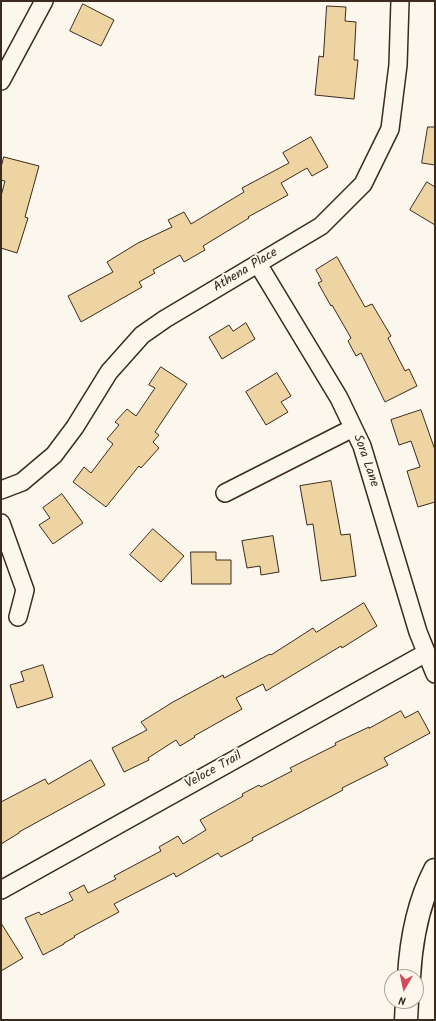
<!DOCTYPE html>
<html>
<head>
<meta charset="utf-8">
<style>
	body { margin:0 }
	#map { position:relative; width:436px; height:1021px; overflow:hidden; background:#fbf7ec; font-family:Kalam,sans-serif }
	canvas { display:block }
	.frame { position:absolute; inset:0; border:2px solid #3b2a1e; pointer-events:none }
	.north { position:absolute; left:384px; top:969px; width:40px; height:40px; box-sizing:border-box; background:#fbf7ec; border:1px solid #aea59a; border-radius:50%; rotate:189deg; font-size:11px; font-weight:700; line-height:16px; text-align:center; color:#3b2a1e }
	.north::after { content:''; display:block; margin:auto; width:14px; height:18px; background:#d1495b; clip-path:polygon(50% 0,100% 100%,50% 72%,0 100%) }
</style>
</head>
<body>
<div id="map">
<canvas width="436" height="1021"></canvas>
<div class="frame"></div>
<div class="north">N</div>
</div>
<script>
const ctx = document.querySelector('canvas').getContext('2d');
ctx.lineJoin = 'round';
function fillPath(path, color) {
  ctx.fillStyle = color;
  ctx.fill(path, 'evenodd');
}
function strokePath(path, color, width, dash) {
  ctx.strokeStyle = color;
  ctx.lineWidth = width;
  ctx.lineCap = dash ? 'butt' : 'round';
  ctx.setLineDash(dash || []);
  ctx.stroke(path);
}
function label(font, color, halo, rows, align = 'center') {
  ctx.font = font + ' Kalam,sans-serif';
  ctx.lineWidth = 4;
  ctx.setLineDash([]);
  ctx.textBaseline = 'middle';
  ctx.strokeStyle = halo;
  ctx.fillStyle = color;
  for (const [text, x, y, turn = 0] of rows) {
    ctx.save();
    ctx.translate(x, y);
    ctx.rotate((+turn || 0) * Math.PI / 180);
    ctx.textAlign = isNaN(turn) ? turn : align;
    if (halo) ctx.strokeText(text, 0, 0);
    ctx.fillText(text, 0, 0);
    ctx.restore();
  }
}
const building = new Path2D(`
	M 83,4 L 114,20 L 101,46 L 70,31 Z
	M 327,6 L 346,7 L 345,21 L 356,22 L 354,60 L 358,60 L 354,99 L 315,95 L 319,56 L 323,57 Z
	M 428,127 L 435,127 L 435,165 L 422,163 Z
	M 311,137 L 328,167 L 312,176 L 307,168 L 281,183 L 288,195 L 248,217 L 249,218 L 203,246 L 205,250 L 184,262 L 180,255 L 153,270 L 155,273 L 139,282 L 142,287 L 81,322 L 68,296 L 113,272 L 107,262 L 138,243 L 172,227 L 168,220 L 184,212 L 191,224 L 244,192 L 242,188 L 289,163 L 283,153 Z
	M 4,157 L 39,166 L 25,217 L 28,218 L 17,253 L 1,248 L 1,196 L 5,181 L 1,180 L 1,168 Z
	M 427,182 L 435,187 L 435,225 L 410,210 Z
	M 337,257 L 365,307 L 372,304 L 391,336 L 388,338 L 405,371 L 409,369 L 417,386 L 385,402 L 361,353 L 356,356 L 348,341 L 351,338 L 332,305 L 331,306 L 318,283 L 322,281 L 316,270 Z
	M 246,323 L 255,339 L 222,359 L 209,337 L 229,325 L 233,331 Z
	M 161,367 L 187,384 L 155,432 L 159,435 L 153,442 L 159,448 L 141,468 L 139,466 L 106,507 L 73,482 L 84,467 L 91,473 L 113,444 L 107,439 L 119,425 L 115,422 L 127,409 L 136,416 L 155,388 L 149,385 Z
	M 277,373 L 291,396 L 281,402 L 288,412 L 266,425 L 246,392 Z
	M 421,410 L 435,450 L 435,502 L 418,507 L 407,471 L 420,467 L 411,441 L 399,445 L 391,420 Z
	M 331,481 L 341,535 L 350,534 L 356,576 L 321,581 L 313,524 L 307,525 L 300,486 Z
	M 62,494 L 83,523 L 53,544 L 39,525 L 50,518 L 43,508 Z
	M 153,529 L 184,556 L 161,582 L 130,555 Z
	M 273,536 L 279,572 L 261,575 L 260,566 L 247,568 L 242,541 Z
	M 191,552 L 216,552 L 216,560 L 231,560 L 231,584 L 192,584 Z
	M 364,603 L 377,626 L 342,648 L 341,646 L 266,691 L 263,684 L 236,698 L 242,709 L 194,736 L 195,737 L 180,746 L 176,740 L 148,758 L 149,760 L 124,772 L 112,748 L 147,730 L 141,722 L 173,702 L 223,675 L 224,678 L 270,654 L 271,655 L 313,628 L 316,632 Z
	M 43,665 L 53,697 L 17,708 L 10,685 L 24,681 L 21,672 Z
	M 401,711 L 405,718 L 418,711 L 430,733 L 384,758 L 388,765 L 342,788 L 343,790 L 252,838 L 253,840 L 221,857 L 218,853 L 176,877 L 174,873 L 114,904 L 119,912 L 74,936 L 75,937 L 64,943 L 64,944 L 43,955 L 25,918 L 39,912 L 41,915 L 73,900 L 69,893 L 84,885 L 88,893 L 116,879 L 114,876 L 161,851 L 159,847 L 178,836 L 183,844 L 206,830 L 200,820 L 243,796 L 242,794 L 259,785 L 261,787 L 292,771 L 290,768 L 336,745 L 335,743 L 369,727 L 369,728 Z
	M 91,760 L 105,785 L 19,832 L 19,833 L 1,844 L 1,802 L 45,779 L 48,784 Z
	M 1,923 L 23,958 L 1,971 Z`);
const street = new Path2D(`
	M 1,81 L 44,1
	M 258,264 L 339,398 L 362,446 L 418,632 L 435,674
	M 1,490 L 22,482 L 54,455 L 75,427 L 109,372 L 142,335 L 165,319 L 321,226 L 363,184 L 390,129 L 398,65 L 400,1
	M 225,493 L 353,428
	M 1,523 L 25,590 L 18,617
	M 1,890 L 426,653`);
const secondary = new Path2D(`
	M 409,977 C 411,940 418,903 435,870
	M 406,1020 L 407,1001`);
const streetNames = [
	["Athena Place",246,271,-31],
	["Sora Lane",365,461,71],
	["Veloce Trail",214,771,-29]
];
fillPath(building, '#edd4a2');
strokePath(building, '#3b2a1e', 1);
strokePath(street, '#3b2a1e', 20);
strokePath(secondary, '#3b2a1e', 25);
strokePath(street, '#fbf7ec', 17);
strokePath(secondary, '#fbf7ec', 22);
label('13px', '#3b2a1e', '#fbf7ec', streetNames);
</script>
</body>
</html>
